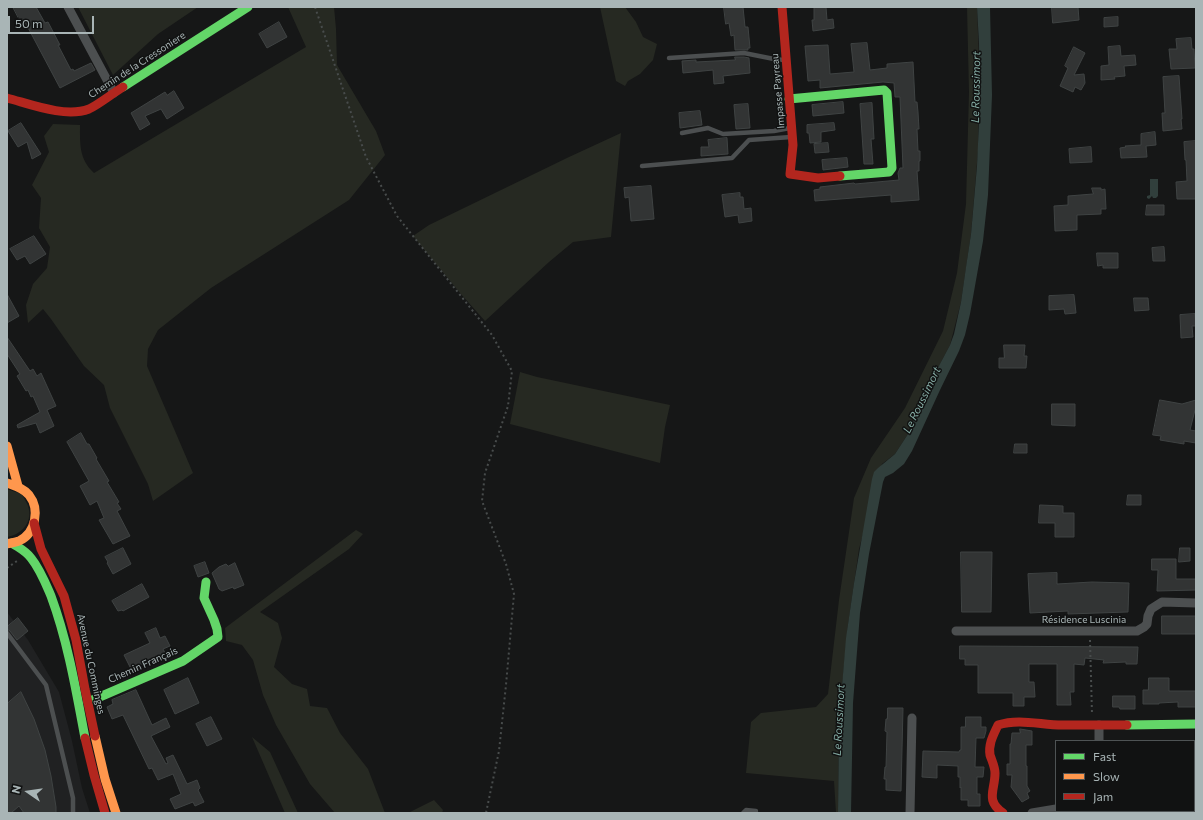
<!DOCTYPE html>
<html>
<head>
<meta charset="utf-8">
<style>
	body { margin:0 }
	#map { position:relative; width:1203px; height:820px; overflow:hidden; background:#161717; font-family:Commissioner,sans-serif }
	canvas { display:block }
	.frame { position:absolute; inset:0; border:8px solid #a9b5b6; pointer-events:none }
	.legend { position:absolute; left:1055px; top:740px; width:140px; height:72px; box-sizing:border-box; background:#111212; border:1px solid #4e5354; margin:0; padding:5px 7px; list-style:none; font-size:12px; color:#a9b5b6 }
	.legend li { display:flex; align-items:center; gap:8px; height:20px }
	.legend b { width:20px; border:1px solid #4e5354 }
	.north { position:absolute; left:8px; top:772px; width:40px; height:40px; -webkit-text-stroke:3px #111212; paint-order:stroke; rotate:283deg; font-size:11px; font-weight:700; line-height:16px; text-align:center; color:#a9b5b6 }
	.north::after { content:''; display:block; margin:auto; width:14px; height:18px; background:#a9b5b6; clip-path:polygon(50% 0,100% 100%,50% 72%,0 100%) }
	.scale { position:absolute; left:8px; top:16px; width:86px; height:18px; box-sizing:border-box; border:2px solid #a9b5b6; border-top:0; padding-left:5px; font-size:12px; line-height:14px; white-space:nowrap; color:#a9b5b6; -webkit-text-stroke:3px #111212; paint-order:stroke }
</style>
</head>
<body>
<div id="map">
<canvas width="1203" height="820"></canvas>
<div class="frame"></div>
<ul class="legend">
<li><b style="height:5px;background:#63d668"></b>Fast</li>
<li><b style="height:5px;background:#ff974d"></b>Slow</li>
<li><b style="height:5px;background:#b3261e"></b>Jam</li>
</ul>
<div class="north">N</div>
<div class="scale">50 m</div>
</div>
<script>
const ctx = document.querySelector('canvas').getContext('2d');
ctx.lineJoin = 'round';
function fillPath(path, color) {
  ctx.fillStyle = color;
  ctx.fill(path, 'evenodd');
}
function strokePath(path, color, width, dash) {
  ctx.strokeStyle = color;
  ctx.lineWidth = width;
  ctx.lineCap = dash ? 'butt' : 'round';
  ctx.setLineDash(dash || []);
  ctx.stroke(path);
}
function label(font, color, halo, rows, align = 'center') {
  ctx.font = font + ' Commissioner,sans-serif';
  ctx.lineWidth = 3;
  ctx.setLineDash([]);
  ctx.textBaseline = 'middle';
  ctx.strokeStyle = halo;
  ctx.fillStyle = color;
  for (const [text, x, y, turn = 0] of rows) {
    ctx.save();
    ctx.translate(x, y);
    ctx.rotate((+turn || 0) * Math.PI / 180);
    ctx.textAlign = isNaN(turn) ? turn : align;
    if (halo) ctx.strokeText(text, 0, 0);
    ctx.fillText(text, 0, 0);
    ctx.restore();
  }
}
const built = new Path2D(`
	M 7,612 L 28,640 L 59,692 L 72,741 L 82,788 L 90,813 L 7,813 Z`);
const green = new Path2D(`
	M 78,7 L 198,7 L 158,34 L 113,75 Z
	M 288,7 L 334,7 L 336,29 L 337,65 L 376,131 L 385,155 L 349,200 L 211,288 L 158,330 L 148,349 L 147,366 L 193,473 L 153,501 L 148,484 L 110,408 L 104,385 L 84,366 L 51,319 L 43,309 L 28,323 L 26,305 L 33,284 L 47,268 L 50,247 L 39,228 L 41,198 L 32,185 L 49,152 L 44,136 L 53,124 L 80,125 C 80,144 79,159 94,173 L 306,47 Z
	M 600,7 L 625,7 L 636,22 L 643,37 L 657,44 L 653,60 L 640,74 L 628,81 L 625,86 L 616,81 Z
	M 967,7 L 977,7 L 979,61 L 978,151 L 971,234 L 961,302 L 950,345 L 928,387 L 908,434 L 895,454 L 882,464 L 859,549 L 848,625 L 844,665 L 839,722 L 838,813 L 836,813 L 834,781 L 746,773 L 751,722 L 761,713 L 816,707 L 828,694 L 839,600 L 854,498 L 871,458 L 905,408 L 943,331 L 957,273 L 966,204 L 969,92 Z
	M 621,133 L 611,237 L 573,242 L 549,262 L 485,321 L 460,293 L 413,236 L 429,225 L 569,157 Z
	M 520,372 L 537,377 L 670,405 L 665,427 L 660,463 L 510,424 Z
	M 7,489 C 11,491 18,492 22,495 C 22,495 25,499 25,500 C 36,517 25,534 7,537 Z
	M 356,530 L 363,534 L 349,549 L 260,612 L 278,623 L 282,638 L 274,667 L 292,684 L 307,689 L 310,706 L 327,708 L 340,733 L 368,769 L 385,813 L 335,813 L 310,784 L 276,725 L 263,695 L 253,660 L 242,645 L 226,641 L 225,628 Z
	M 252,737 L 270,752 L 298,813 L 285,813 Z
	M 434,800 L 443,810 L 442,813 L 408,813 Z`);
const water = new Path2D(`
	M 977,7 L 990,7 L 992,95 L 988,195 L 983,241 L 970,314 L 965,335 L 959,351 L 940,390 L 912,451 L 904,464 L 893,473 L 885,477 L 883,482 L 869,554 L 860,613 L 853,703 L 851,813 L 838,813 L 839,722 L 846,638 L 854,583 L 872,479 L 874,472 L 878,468 L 895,454 L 908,434 L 924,394 L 950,345 L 954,334 L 961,302 L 966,267 L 971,234 L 977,166 L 980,99 L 979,44 Z
	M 1150,179 L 1158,179 L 1158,196 L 1156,198 L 1153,198 L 1152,196 L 1149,199 L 1147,198 L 1147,196 L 1150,195 Z`);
const building = new Path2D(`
	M 13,7 L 36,7 L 45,23 L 48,22 L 60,45 L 58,45 L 71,70 L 73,69 L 74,71 L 91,63 L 95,70 L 60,88 L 25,22 L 22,24 Z
	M 724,7 L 743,7 L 745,27 L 748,27 L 750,48 L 748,48 L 748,50 L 735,50 L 734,35 L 731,36 L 729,23 L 726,24 Z
	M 826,7 L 827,20 L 833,19 L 834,28 L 813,31 L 812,20 L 814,20 L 814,8 Z
	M 1052,7 L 1078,7 L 1079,20 L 1053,23 Z
	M 1118,17 L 1118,26 L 1104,27 L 1104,18 Z
	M 279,22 L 287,37 L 267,48 L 259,34 Z
	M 1191,38 L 1192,49 L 1194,49 L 1195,68 L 1171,69 L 1169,49 L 1177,49 L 1176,39 Z
	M 867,43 L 870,70 L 887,68 L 887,64 L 913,62 L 915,102 L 917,102 L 918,112 L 919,129 L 917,129 L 918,151 L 920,151 L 920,161 L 919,161 L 919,171 L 917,171 L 919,200 L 891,202 L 891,195 L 815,201 L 814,190 L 820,189 L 820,187 L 854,183 L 855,184 L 899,180 L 898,173 L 900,168 L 903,168 L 900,97 L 895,97 L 894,83 L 883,82 L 820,88 L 820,80 L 808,81 L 805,46 L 828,45 L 830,74 L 854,72 L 851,44 Z
	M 1120,46 L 1121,56 L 1135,55 L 1136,65 L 1124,66 L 1125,76 L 1114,77 L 1115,79 L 1101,80 L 1101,66 L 1109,65 L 1108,47 Z
	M 1074,47 L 1085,53 L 1074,75 L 1084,74 L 1085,83 L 1081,90 L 1075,87 L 1073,92 L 1060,86 L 1068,68 L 1065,66 Z
	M 735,57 L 744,57 L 749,58 L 750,73 L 723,76 L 724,83 L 714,84 L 713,70 L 683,73 L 682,61 L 696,60 L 696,62 L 735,60 Z
	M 1179,76 L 1182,119 L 1181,119 L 1182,129 L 1163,131 L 1162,113 L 1165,113 L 1163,77 Z
	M 174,91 L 184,108 L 167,119 L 161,109 L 145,116 L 150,124 L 140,130 L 131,113 L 165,92 L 167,95 Z
	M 843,102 L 844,113 L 813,116 L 812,105 Z
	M 872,103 L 874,139 L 871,139 L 873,164 L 864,164 L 860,104 Z
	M 748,104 L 750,128 L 736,129 L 734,105 Z
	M 700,111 L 702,125 L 680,128 L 679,113 Z
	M 21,123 L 41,154 L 32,159 L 27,142 L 18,147 L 8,131 Z
	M 834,123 L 835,130 L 821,132 L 821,142 L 810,143 L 809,133 L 807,133 L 807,125 Z
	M 1155,132 L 1156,145 L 1146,146 L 1147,157 L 1121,158 L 1120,148 L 1126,147 L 1125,146 L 1141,145 L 1141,134 Z
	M 727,138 L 728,154 L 701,156 L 701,147 L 709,147 L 708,140 Z
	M 1196,141 L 1196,199 L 1177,199 L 1176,182 L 1187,181 L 1186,160 L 1185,160 L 1184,142 Z
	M 828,143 L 829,152 L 815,153 L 814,144 Z
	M 1091,147 L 1092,162 L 1070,163 L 1069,149 Z
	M 847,158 L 848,167 L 823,170 L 822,160 Z
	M 651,186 L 654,219 L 631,221 L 629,197 L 625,198 L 624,188 Z
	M 1092,188 L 1101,188 L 1101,190 L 1105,189 L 1106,209 L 1101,209 L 1101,214 L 1077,215 L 1077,230 L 1055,231 L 1054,206 L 1068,205 L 1068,196 L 1093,194 Z
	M 740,193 L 740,197 L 743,197 L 744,209 L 751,208 L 752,221 L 739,223 L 738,215 L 725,217 L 722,195 Z
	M 1147,205 L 1164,205 L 1164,215 L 1146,215 Z
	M 34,236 L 46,254 L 30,264 L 25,256 L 17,260 L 10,249 Z
	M 1164,247 L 1165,261 L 1153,261 L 1152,248 Z
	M 1097,253 L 1118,253 L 1118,268 L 1103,268 L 1103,265 L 1098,266 Z
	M 7,294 L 19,316 L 7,323 Z
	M 1074,295 L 1076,313 L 1065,314 L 1064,309 L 1049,310 L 1049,296 Z
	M 1134,298 L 1148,298 L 1149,310 L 1135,311 Z
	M 1195,314 L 1196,326 L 1192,326 L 1193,337 L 1181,338 L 1180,315 Z
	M 7,337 L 30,371 L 33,369 L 37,376 L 41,373 L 56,406 L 47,410 L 54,426 L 40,433 L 36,423 L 18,428 L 17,425 L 40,412 L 33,396 L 31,397 L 28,390 L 26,391 L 17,376 L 20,374 L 7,354 Z
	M 1004,345 L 1025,345 L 1024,356 L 1027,356 L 1026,368 L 999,368 L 999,358 L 1004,358 Z
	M 1160,400 L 1182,404 L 1196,400 L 1196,410 L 1195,410 L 1190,430 L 1196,431 L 1196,443 L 1184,441 L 1184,444 L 1160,440 L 1161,436 L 1153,435 Z
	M 1052,404 L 1075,404 L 1075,426 L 1052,425 Z
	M 81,433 L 87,444 L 89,444 L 97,458 L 96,459 L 109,481 L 107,482 L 119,502 L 117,503 L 121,509 L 117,511 L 130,536 L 113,544 L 99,520 L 104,518 L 97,501 L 90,505 L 80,486 L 89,481 L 67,442 Z
	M 1015,444 L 1027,444 L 1027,453 L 1014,453 Z
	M 1128,495 L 1141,495 L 1141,505 L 1127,505 Z
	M 1040,505 L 1063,506 L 1063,513 L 1074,513 L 1074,537 L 1055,537 L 1055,523 L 1039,523 Z
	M 123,548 L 131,564 L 113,574 L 107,563 L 108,562 L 105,557 Z
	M 1180,548 L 1190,548 L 1190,561 L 1179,562 Z
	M 961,552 L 992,552 L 991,612 L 962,612 Z
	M 1152,559 L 1176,559 L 1176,579 L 1196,579 L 1196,590 L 1157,591 L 1158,570 L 1152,570 Z
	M 205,562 L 209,573 L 198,577 L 194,566 Z
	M 235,563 L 244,585 L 234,589 L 233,587 L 222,591 L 219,589 L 212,573 L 219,567 L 226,564 L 228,566 Z
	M 1057,573 L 1057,584 L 1092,582 L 1129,583 L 1128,612 L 1068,614 L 1068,611 L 1030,613 L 1028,574 Z
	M 142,584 L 149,597 L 123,611 L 122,610 L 118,611 L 112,601 Z
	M 1162,616 L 1196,616 L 1196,634 L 1162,634 Z
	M 18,618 L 28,631 L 17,640 L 10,631 L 7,629 L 7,627 Z
	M 156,628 L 160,638 L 165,636 L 170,646 L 163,649 L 165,653 L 131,669 L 124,655 L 150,643 L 145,633 Z
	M 960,646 L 1138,647 L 1137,664 L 1126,664 L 1126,662 L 1103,663 L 1104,660 L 1085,658 L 1084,665 L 1074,664 L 1074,692 L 1070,692 L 1071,705 L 1057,705 L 1057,664 L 1029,664 L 1029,682 L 1034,682 L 1035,697 L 1024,697 L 1024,706 L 1013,706 L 1013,693 L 978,693 L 978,665 L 965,665 L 965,659 L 960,659 Z
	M 188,678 L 199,703 L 175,714 L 164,690 Z
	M 1149,678 L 1169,678 L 1169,691 L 1196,691 L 1196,707 L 1178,707 L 1178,702 L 1159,703 L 1159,704 L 1143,704 L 1143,690 L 1148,690 Z
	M 136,690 L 152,725 L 166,718 L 170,727 L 151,736 L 166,764 L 168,763 L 166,758 L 173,755 L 187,784 L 197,780 L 200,788 L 198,790 L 204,802 L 195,806 L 193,802 L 175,809 L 170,799 L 181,794 L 173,774 L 158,780 L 152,768 L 149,769 L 123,715 L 112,719 L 107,707 L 113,704 L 112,700 Z
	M 21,692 L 34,719 L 45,750 L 51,776 L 56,807 L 56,813 L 24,813 L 19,806 L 11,813 L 7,813 L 7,704 Z
	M 1113,696 L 1135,696 L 1135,709 L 1120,709 L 1119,707 L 1113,707 Z
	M 888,708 L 903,708 L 901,791 L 886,790 L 886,779 L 884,779 L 885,767 L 886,767 L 887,732 L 885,731 L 886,719 L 887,719 Z
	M 211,717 L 222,739 L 207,746 L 196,724 Z
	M 966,717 L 981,717 L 981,727 L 986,727 L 986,731 L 984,738 L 976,738 L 975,767 L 984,767 L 983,777 L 977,777 L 977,794 L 980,794 L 980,806 L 968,806 L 968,800 L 961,800 L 961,787 L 960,788 L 960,777 L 958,777 L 958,766 L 937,765 L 937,778 L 922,777 L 923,751 L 959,752 L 960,750 L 961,750 L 961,727 L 965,727 Z
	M 1020,729 L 1032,731 L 1032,745 L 1026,745 L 1026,766 L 1027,766 L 1027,786 L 1030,791 L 1027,793 L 1029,798 L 1022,802 L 1011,787 L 1012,775 L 1007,775 L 1007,764 L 1010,764 L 1010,744 L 1011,744 L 1012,733 L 1020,733 Z`);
const path = new Path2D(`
	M 315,7 L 366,157 L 397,216 L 492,335 L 512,371 L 508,406 L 485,473 L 482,501 L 506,564 L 514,594 L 506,685 L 499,751 L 486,813
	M 7,568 L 17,561
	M 1090,640 L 1092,714`);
const lane = new Path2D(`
	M 669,58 L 744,53 L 774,59 L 784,60
	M 682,133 L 708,128 L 723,134 L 774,131 L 790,128
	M 642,166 L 732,158 L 749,140 L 791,137
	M 7,633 L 46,685 L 73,798 L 73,813
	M 743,813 L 746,810 L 756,811`);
const street = new Path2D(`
	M 68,7 L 114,93
	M 956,631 L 1137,631 L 1144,627 L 1147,624 L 1148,616 L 1151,609 L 1162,602 L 1196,603
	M 1099,741 L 1099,725
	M 910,813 L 912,718
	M 1032,813 L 1056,809
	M 1099,813 L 1099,811`);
const fast = new Path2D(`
	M 123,87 L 248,7
	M 789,99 L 884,90 L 887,93 L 892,168 L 889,172 L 840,176
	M 12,543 C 19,548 26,551 31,558 C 40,569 45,582 51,596 C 68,642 76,690 85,738
	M 88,702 L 183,661 L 218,637 L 217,629 L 214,620 L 204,598 L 206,582
	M 1127,725 L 1196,724`);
const slow = new Path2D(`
	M 7,446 L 18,486
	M 7,483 C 15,486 23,488 29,495 C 40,509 36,533 19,541 C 16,542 11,543 7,544
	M 95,736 L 105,779 L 116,813`);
const jam = new Path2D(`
	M 782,7 L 793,145 L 790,174 L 818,178 L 840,176
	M 7,98 C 30,104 65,118 89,109 C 98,105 113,93 123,87
	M 34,523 L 41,549 L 64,596 L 76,640 L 85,689 L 95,736
	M 85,738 L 94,775 L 105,813
	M 1003,813 C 985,800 995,791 995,773 C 995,767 992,761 990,755 C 988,744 994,734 998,725 C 1019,718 1041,725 1062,725 C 1084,725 1106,725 1127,725`);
const streetNames = [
	["Chemin de la Cressoniere",137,65,-33],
	["Impasse Payreau",778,91,-95],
	["Résidence Luscinia",1084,620],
	["Avenue du Comminges",91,664,78],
	["Chemin Français",143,665,-24]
];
const waterNames = [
	["Le Roussimort",976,87,-89],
	["Le Roussimort",922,400,-64],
	["Le Roussimort",839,720,-87]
];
fillPath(built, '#202122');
fillPath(green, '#262922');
fillPath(water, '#313f3c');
fillPath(building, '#323434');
strokePath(building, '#3f4343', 1);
strokePath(path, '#484c4c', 2, [2, 3]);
strokePath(lane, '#4c4f50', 4.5);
strokePath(street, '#4c4f50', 9);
strokePath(fast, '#63d668', 9);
strokePath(slow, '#ff974d', 9);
strokePath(jam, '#b3261e', 9);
label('10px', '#a9b5b6', '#111212', streetNames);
label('italic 11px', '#85aca4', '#111212', waterNames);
</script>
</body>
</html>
